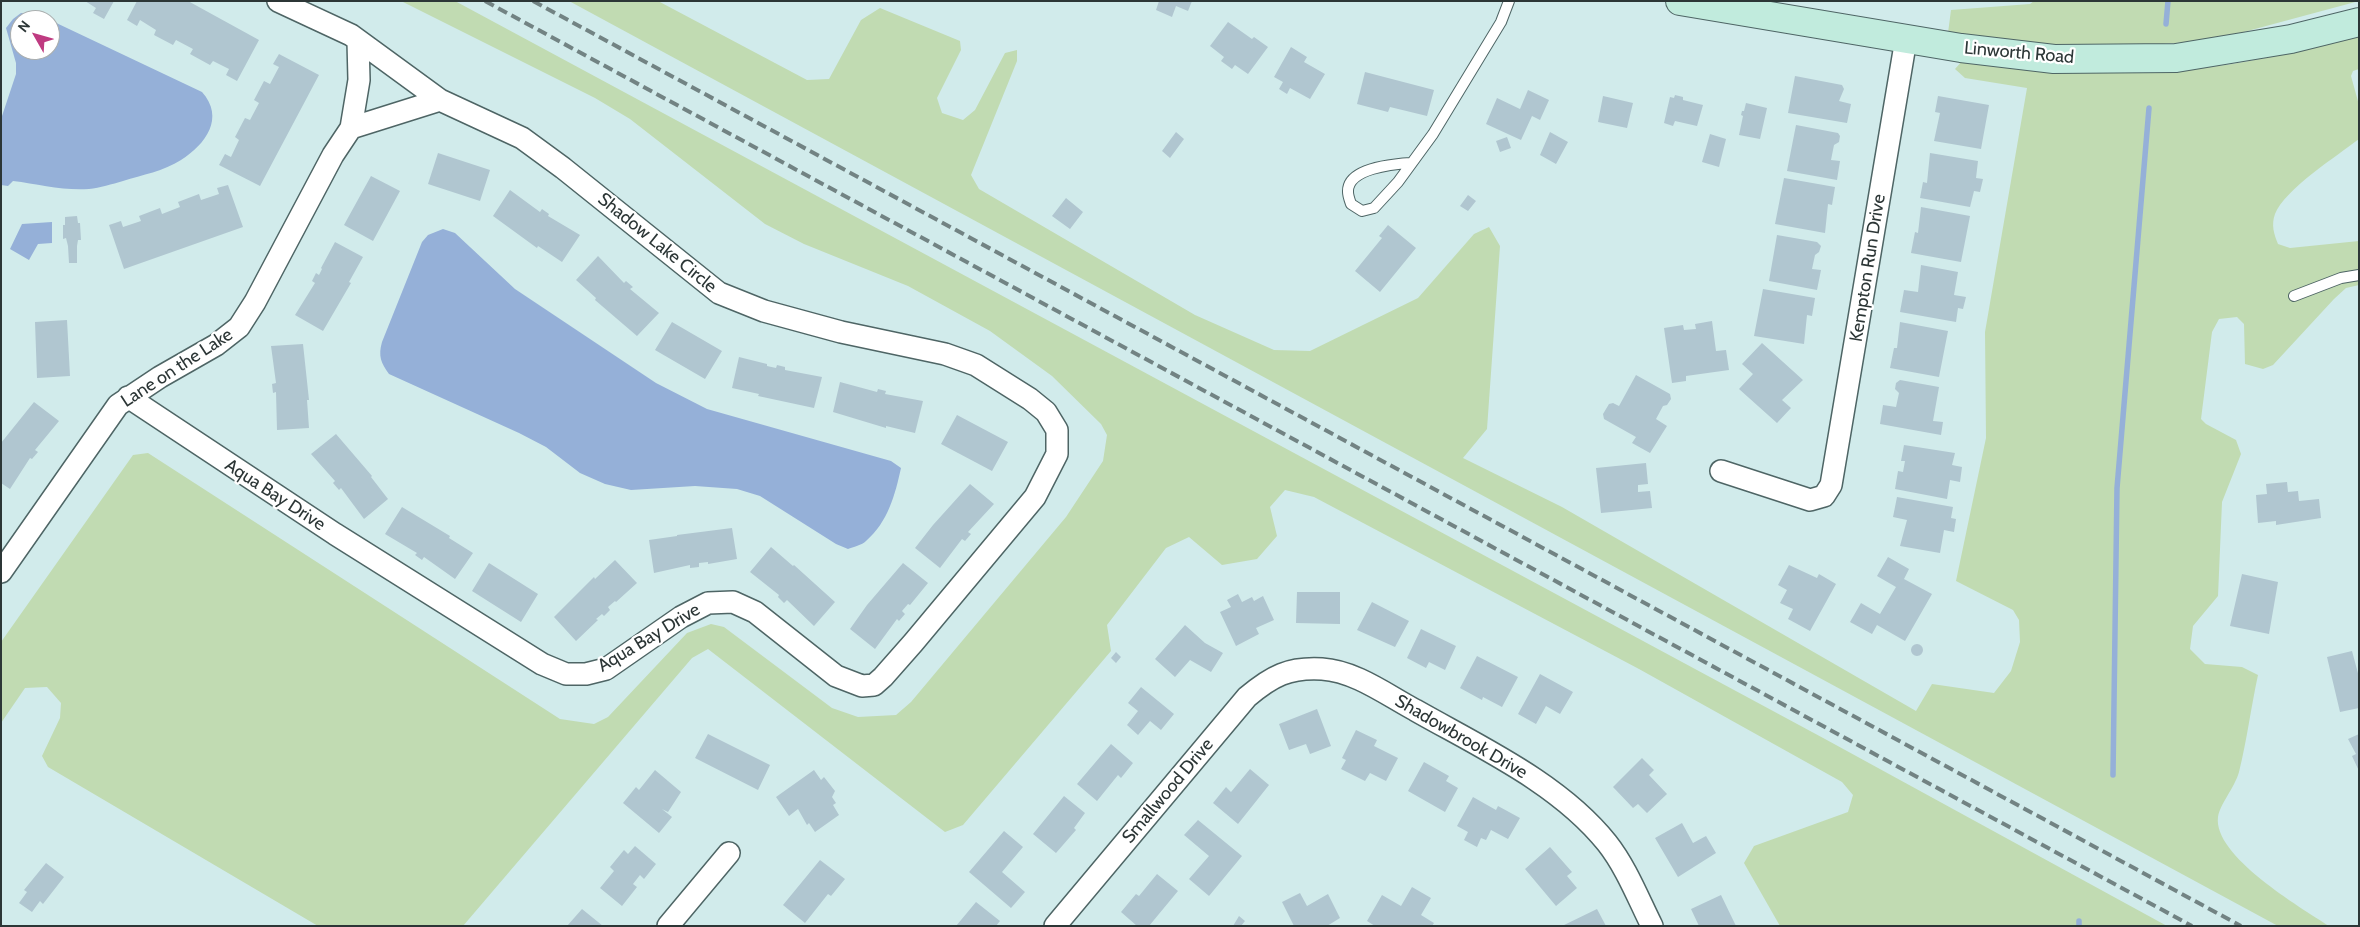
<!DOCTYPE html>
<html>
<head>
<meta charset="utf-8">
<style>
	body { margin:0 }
	#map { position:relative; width:2360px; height:927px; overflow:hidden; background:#d1ebeb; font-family:Cabin,sans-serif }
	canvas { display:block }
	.frame { position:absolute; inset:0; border:2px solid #2c3636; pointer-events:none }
	.north { position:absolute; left:10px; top:10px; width:50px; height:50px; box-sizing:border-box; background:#fff; border:1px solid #abafaf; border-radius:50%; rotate:308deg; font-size:14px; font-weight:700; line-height:20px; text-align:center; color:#2c3636 }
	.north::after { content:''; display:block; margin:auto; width:18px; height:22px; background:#bf3b81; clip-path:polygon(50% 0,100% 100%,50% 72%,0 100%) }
</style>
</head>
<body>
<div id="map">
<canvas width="2360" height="927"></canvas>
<div class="frame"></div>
<div class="north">N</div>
</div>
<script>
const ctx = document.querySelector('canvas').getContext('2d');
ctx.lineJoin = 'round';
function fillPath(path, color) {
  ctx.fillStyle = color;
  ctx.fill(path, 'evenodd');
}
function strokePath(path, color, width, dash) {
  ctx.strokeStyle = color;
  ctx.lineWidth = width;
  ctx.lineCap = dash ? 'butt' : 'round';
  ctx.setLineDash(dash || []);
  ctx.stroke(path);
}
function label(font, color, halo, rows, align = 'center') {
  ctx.font = font + ' Cabin,sans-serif';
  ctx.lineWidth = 4.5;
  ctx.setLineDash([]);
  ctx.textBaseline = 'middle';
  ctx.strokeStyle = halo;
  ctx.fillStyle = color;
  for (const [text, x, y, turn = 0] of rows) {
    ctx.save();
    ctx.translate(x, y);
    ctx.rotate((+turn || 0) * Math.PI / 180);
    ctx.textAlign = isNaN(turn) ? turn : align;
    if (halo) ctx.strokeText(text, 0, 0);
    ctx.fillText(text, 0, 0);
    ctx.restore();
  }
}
const green = new Path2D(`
	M 401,1 L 455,1 L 1825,739 L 2167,926 L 1780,926 L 1744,863 L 1754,846 L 1848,812 L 1853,795 L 1842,782 L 1639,669 L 1314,497 L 1285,490 L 1270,507 L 1277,536 L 1257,559 L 1222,565 L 1189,537 L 1166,548 L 1107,625 L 1111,651 L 963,825 L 945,832 L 708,649 L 692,658 L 463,926 L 318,926 L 48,767 L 42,756 L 60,718 L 61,703 L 47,687 L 25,688 L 1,723 L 1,642 L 133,455 L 148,453 L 560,719 L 594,724 L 608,717 L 687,633 L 711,624 L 724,627 L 832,708 L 858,717 L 896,715 L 911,702 L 1066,517 L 1103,461 L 1107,435 L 1101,424 L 1052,376 L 990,331 L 908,286 L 804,244 L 765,224 L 630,119 L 595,98 Z
	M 569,1 L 658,1 L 807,80 L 829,79 L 861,20 L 880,8 L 960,41 L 961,50 L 937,98 L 942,113 L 963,120 L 975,110 L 1005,53 L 1017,50 L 1017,61 L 971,175 L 979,189 L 1195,315 L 1274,350 L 1310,351 L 1418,298 L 1474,234 L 1489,227 L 1500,246 L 1487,429 L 1463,458 L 1562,507 L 1916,711 L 1932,684 L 1994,693 L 2011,671 L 2020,642 L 2019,620 L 2013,610 L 1956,581 L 1986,438 L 1985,332 L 2027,88 L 1965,78 L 1955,69 L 1963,60 C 2045,65 2128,77 2210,67 C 2261,61 2310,48 2359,34 L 2359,69 L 2353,71 L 2351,76 L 2359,105 L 2359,139 C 2337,156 2285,189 2275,214 C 2271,225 2274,234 2278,244 L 2290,248 L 2359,241 L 2359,285 L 2346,288 L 2334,299 L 2273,365 L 2263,369 L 2245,364 L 2244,324 L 2237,317 L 2219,319 L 2212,332 L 2201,419 L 2206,424 L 2236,440 L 2241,454 L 2222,502 L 2218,596 L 2193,626 L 2190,649 L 2205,664 L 2242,667 L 2258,675 C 2251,707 2247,740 2239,772 C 2235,787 2220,804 2218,817 C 2213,856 2300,907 2329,926 L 2278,926 Z
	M 2034,1 L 2359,1 L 2214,40 L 2136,46 L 2050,46 L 1948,33 L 1951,10 L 2030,4 Z`);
const water = new Path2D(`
	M 21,13 L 37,14 L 49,20 L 20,20 L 20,50 L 50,50 L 50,20 L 202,92 C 225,118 206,144 181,160 C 164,171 142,175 123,181 C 112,184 100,188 89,189 C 64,191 38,184 13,181 L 8,186 L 1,185 L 1,119 L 16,74 L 16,63 L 6,28 L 13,19 Z
	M 52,222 L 52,243 L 38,244 L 29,260 L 10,249 L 22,224 Z
	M 443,229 L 455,233 L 515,289 L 656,383 L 707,409 L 891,461 L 901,468 C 895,495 888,522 866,541 C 862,545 853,547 848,549 L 836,544 L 760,496 L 737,489 L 695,486 L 631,490 L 605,484 L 580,473 L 546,447 L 519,433 L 389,374 C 381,363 378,356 382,342 L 422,242 L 428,235 Z`);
const stream = new Path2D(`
	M 2166,24 L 2168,1
	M 2113,775 L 2117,488 L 2149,108
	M 2079,921 L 2079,926`);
const building = new Path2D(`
	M 85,1 L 114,1 L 104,19 L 93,13 L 96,8 Z
	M 137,1 L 188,1 L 259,40 L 237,81 L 226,75 L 229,69 L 213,61 L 210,65 L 190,54 L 193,49 L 176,40 L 173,45 L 154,35 L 156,30 L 140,20 L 137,26 L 127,20 Z
	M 1159,1 L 1192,1 L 1188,11 L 1176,6 L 1172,17 L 1156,10 Z
	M 1228,22 L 1252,39 L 1254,37 L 1268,47 L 1248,74 L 1235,65 L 1232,69 L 1221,61 L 1224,57 L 1210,46 Z
	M 1291,47 L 1307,57 L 1304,62 L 1325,74 L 1310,99 L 1290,88 L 1287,94 L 1279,89 L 1283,82 L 1274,77 Z
	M 279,54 L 319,75 L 260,186 L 219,165 L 225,154 L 231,157 L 239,140 L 235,137 L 245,118 L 250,120 L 259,103 L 254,100 L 264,81 L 270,84 L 279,67 L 273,64 Z
	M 1365,72 L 1434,90 L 1427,116 L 1390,107 L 1388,112 L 1357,104 Z
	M 1795,76 L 1842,85 L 1844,89 L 1839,101 L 1851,104 L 1847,123 L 1788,113 Z
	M 1528,90 L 1549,100 L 1540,120 L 1532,116 L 1521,140 L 1486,124 L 1497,98 L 1520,109 Z
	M 1675,95 L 1683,97 L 1683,100 L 1703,105 L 1697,126 L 1675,121 L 1673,126 L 1664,123 L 1670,97 L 1674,98 Z
	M 1603,96 L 1633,103 L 1627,128 L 1598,122 Z
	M 1938,96 L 1989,105 L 1981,149 L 1934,141 L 1940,113 L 1935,112 Z
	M 1746,103 L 1767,108 L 1760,139 L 1739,135 L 1743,116 L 1741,115 L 1742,111 L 1744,111 Z
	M 1796,125 L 1838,133 L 1840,136 L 1839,142 L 1834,145 L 1831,160 L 1840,161 L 1837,180 L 1787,171 Z
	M 1176,132 L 1184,139 L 1170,158 L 1162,151 Z
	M 1550,132 L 1568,142 L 1556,164 L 1540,155 Z
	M 1710,134 L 1726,139 L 1719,167 L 1702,162 Z
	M 1507,137 L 1511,148 L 1500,152 L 1496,141 Z
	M 438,153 L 490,170 L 480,201 L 428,184 Z
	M 1930,153 L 1978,161 L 1976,178 L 1983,179 L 1980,192 L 1974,191 L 1970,207 L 1920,198 L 1923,182 L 1927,183 Z
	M 371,176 L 400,191 L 373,241 L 344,225 Z
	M 1784,178 L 1835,187 L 1832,205 L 1828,204 L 1825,233 L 1775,224 Z
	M 228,185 L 243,227 L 124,269 L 109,225 L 121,221 L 123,227 L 141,221 L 139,216 L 160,208 L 162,214 L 180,207 L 178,202 L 199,194 L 201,200 L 219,194 L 217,188 Z
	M 510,190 L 540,212 L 542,209 L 549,214 L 548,216 L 580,235 L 562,262 L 538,246 L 537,248 L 493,216 Z
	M 1468,195 L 1476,201 L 1468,211 L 1460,206 Z
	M 1066,198 L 1083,212 L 1070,229 L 1052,216 Z
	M 1921,207 L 1970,216 L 1961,262 L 1911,253 L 1915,232 L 1918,233 Z
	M 77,216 L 78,223 L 80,223 L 81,240 L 78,240 L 77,246 L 77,263 L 69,263 L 68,246 L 66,238 L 63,239 L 63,225 L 65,225 L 65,217 Z
	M 1388,225 L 1416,248 L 1380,292 L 1355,271 L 1382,238 L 1379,236 Z
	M 1777,235 L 1817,242 L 1821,246 L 1819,252 L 1815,255 L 1812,269 L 1821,270 L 1817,290 L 1769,281 Z
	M 335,242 L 363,257 L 349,282 L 351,283 L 323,331 L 295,315 L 315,283 L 312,281 L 316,273 L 319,275 L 322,269 L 321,268 Z
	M 598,256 L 624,283 L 626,281 L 633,287 L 630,289 L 659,313 L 637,336 L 595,300 L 596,298 L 576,280 Z
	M 1921,265 L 1958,272 L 1954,295 L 1966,297 L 1963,309 L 1958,308 L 1956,322 L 1900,312 L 1904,290 L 1918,292 Z
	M 1763,289 L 1815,298 L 1812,316 L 1807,315 L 1804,344 L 1754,336 Z
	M 67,320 L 70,376 L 37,378 L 35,322 Z
	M 1712,321 L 1716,351 L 1726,350 L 1729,370 L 1686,376 L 1686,381 L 1672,383 L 1664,328 L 1683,325 L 1684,330 L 1696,329 L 1695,324 Z
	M 672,322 L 722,351 L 705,379 L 655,350 Z
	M 1900,322 L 1948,331 L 1939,377 L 1890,368 L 1894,348 L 1897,348 Z
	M 1762,343 L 1803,380 L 1782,400 L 1791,408 L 1777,423 L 1739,389 L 1753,374 L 1742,364 Z
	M 303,344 L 309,400 L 307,400 L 309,428 L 277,430 L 276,392 L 273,393 L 272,384 L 276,383 L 271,346 Z
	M 739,357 L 767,364 L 767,366 L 776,368 L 777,365 L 785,367 L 785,370 L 822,377 L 814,408 L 758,396 L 759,394 L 732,388 Z
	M 1636,375 L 1670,394 L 1671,399 L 1667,405 L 1663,406 L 1656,419 L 1667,426 L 1650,453 L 1632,443 L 1636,437 L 1604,419 L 1603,414 L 1609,404 L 1613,403 L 1619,406 Z
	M 1900,380 L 1939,387 L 1933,421 L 1943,422 L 1941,435 L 1880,424 L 1883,405 L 1896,407 L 1899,393 L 1895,389 L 1896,383 Z
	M 840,382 L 877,392 L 878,389 L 886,391 L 885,394 L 923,401 L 915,433 L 886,426 L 886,428 L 833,412 Z
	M 34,402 L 59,421 L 35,450 L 38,452 L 32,459 L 30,458 L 10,489 L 1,483 L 1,443 Z
	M 957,415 L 1008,442 L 992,471 L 941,444 Z
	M 336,434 L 372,476 L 371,477 L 388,499 L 364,519 L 341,488 L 339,490 L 333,483 L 335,481 L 311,454 Z
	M 1904,445 L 1955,453 L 1952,465 L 1962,467 L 1960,482 L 1950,480 L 1947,499 L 1895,489 L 1898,471 L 1903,472 L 1905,461 L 1901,461 Z
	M 1646,463 L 1648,484 L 1638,485 L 1638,492 L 1650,491 L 1652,508 L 1601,513 L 1596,468 Z
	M 2287,482 L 2288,492 L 2298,491 L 2299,501 L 2319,499 L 2321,518 L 2276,525 L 2276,521 L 2258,523 L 2256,495 L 2267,494 L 2266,484 Z
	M 970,484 L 994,504 L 968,532 L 971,534 L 965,541 L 962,539 L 940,568 L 915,548 L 933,525 Z
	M 1897,497 L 1953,507 L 1951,518 L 1956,519 L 1954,532 L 1944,530 L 1940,553 L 1900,546 L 1907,520 L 1893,517 Z
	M 402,507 L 450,536 L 449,538 L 473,553 L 455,579 L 424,557 L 422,560 L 415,555 L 417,553 L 385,534 Z
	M 732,528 L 737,559 L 708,564 L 708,562 L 699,563 L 699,567 L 690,568 L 690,565 L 654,573 L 649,540 L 677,536 L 677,535 Z
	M 771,547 L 793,566 L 794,565 L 835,602 L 814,626 L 787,600 L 784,603 L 778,597 L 779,595 L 750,572 Z
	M 1888,557 L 1909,569 L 1904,579 L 1932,594 L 1905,641 L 1877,625 L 1872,634 L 1850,622 L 1861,603 L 1880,614 L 1896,587 L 1877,576 Z
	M 615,560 L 637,583 L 616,602 L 615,601 L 608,607 L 610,610 L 604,616 L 602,614 L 596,619 L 598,620 L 576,641 L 554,617 L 594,577 L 595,579 Z
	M 489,563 L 538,594 L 521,622 L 472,591 Z
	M 903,563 L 928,583 L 910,605 L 908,604 L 902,611 L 905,614 L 899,621 L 897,619 L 875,649 L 850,629 L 867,605 Z
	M 1789,565 L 1817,578 L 1819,574 L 1836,584 L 1810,631 L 1788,619 L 1793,609 L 1780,603 L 1787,590 L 1778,585 Z
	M 2242,574 L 2278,582 L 2269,634 L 2230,626 Z
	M 1297,592 L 1340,592 L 1340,624 L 1296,623 Z
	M 1238,594 L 1242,602 L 1252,597 L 1254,601 L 1263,596 L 1274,620 L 1256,628 L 1259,634 L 1236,646 L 1220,612 L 1231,607 L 1227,600 Z
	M 1372,602 L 1409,621 L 1395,647 L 1357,630 Z
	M 1185,625 L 1205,643 L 1223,653 L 1211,672 L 1190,660 L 1175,677 L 1155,659 Z
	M 1421,629 L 1456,646 L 1445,670 L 1429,662 L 1426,668 L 1407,658 Z
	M1911 650a6 6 0 1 1 12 0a6 6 0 1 1-12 0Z
	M 2352,651 L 2359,677 L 2359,708 L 2340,712 L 2327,657 Z
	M 1116,652 L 1121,657 L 1116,663 L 1111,658 Z
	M 1477,656 L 1518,677 L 1502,707 L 1483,697 L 1482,700 L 1460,688 Z
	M 1540,674 L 1573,692 L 1560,714 L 1546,706 L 1536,724 L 1518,714 Z
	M 1141,687 L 1174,714 L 1161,730 L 1150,721 L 1138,735 L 1127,725 L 1138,711 L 1128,703 Z
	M 1317,709 L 1331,746 L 1310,754 L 1306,744 L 1289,750 L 1279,724 Z
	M 1356,730 L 1377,740 L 1374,746 L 1398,758 L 1386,781 L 1370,773 L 1365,781 L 1341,769 L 1346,760 L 1342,758 Z
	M 708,734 L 770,765 L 758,790 L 695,758 Z
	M 2359,734 L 2359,771 L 2352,756 L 2356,754 L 2348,739 Z
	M 1111,744 L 1133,763 L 1121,778 L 1118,775 L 1097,801 L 1077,784 Z
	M 1642,758 L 1654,770 L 1649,775 L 1667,794 L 1647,813 L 1638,804 L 1633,808 L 1613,787 Z
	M 1424,762 L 1449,776 L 1446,781 L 1458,788 L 1445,812 L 1408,791 Z
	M 1250,769 L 1269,785 L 1238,824 L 1213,803 L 1226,787 L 1231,792 Z
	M 655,770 L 681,792 L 668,812 L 662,809 L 672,817 L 659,833 L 623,803 L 636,787 L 639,790 Z
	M 814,770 L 821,780 L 824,777 L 835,791 L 832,797 L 836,803 L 833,805 L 839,815 L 815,832 L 809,823 L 807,825 L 798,809 L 789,816 L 776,797 Z
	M 1064,796 L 1085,813 L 1074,828 L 1076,830 L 1056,853 L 1033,834 Z
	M 1473,797 L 1496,810 L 1498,806 L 1520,818 L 1508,839 L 1491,830 L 1486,840 L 1481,838 L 1477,847 L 1464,840 L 1468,832 L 1457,826 Z
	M 1198,820 L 1242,856 L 1209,896 L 1189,879 L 1209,856 L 1184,835 Z
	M 1682,823 L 1693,843 L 1706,836 L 1716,853 L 1678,877 L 1655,838 Z
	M 1004,831 L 1023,847 L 1002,872 L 1025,892 L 1011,908 L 969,872 Z
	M 635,846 L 656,864 L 644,879 L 640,875 L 633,884 L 637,887 L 622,906 L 600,888 L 614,871 L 610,867 L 624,850 L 628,854 Z
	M 1550,847 L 1572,872 L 1567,876 L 1577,888 L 1556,906 L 1525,869 Z
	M 820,860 L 845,879 L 831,896 L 828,894 L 805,923 L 783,905 Z
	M 46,863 L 64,877 L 43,904 L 40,901 L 32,912 L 19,903 L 27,892 L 24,890 Z
	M 1157,874 L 1178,891 L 1149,926 L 1137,926 L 1121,912 L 1136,894 L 1139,896 Z
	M 1412,887 L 1431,898 L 1421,915 L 1434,923 L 1432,926 L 1375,926 L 1367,921 L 1382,895 L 1401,906 Z
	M 1300,893 L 1307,906 L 1328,894 L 1340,918 L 1327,926 L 1294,926 L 1282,902 Z
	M 1721,895 L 1736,926 L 1699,926 L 1691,909 Z
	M 976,902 L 1000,921 L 996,926 L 956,926 Z
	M 582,909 L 603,926 L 567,926 Z
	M 1597,909 L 1606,926 L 1562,926 Z
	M 1239,916 L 1245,921 L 1241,926 L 1233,926 Z`);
const lane = new Path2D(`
	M 1411,163 C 1394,164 1347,168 1348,192 C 1348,196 1350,201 1351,204 L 1362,211 L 1374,208 L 1398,182 L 1433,134 L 1501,22 L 1509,1
	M 2294,296 L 2341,278 L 2359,275`);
const street = new Path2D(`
	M 351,128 L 440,100
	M 128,397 L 335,534 L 542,664 L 566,674 L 586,674 L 606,669 L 681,617 L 708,603 L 733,602 L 755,612 L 836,676 L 862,686 L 874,685 L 883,677 L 913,643 L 1035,497 L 1057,454 L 1057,430 L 1046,412 L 1030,399 L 976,365 L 945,354 L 841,332 L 764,311 L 719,293 L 563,168 L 522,138 L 440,100 L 351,35 L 278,1
	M 1721,471 L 1810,500 L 1824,496 L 1831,485 L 1906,39
	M 1,572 L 118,405 L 160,377 L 216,345 L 239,327 L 255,302 L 333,155 L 351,128 L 359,80 L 358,41
	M 668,926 L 729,853
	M 1055,926 L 1247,697 C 1272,676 1289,667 1322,669 C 1355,671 1387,695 1415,710 C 1480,747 1559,783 1607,843 C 1626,867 1638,898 1652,926`);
const secondary = new Path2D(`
	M 1680,1 L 1961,48 L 2054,59 L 2176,58 L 2291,39 L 2359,22`);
const rail = new Path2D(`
	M 485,1 L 2192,926
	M 533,1 L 2241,926`);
const streetNames = [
	["Linworth Road",2019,53,5],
	["Shadow Lake Circle",657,243,39],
	["Kempton Run Drive",1868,268,-81],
	["Lane on the Lake",177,368,-33],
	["Aqua Bay Drive",275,495,33],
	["Aqua Bay Drive",649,638,-31],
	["Shadowbrook Drive",1461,737,30],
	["Smallwood Drive",1168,791,-50]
];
fillPath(green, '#c1dbb2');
fillPath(water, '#95b0d8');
strokePath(stream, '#95b0d8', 5.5);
fillPath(building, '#b0c6d0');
strokePath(lane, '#4e6565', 12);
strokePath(street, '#4e6565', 24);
strokePath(secondary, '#4e6565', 30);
strokePath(lane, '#fff', 10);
strokePath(street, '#fff', 21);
strokePath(secondary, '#c1ebdd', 28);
strokePath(rail, '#728383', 4, [10, 5]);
label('18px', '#2c3636', '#fff', streetNames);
</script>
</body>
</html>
